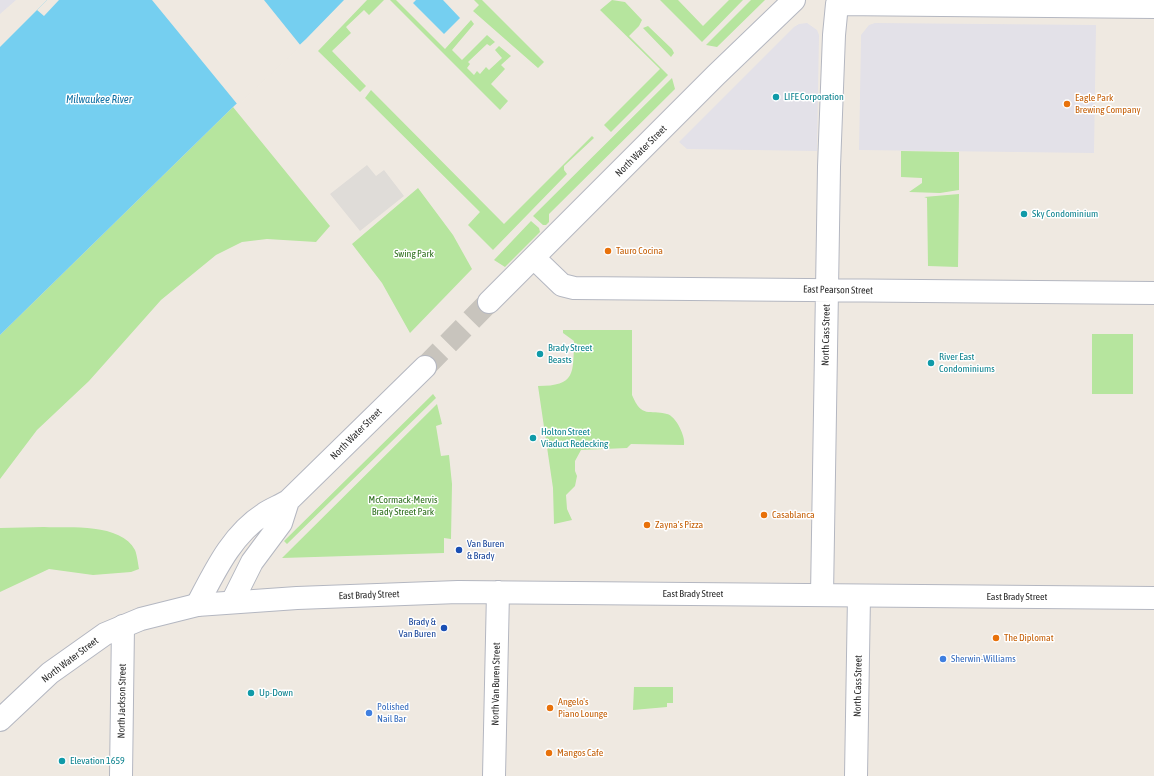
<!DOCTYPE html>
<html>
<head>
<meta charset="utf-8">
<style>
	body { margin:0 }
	canvas { display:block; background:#efe9e1 }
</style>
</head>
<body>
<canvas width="1154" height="776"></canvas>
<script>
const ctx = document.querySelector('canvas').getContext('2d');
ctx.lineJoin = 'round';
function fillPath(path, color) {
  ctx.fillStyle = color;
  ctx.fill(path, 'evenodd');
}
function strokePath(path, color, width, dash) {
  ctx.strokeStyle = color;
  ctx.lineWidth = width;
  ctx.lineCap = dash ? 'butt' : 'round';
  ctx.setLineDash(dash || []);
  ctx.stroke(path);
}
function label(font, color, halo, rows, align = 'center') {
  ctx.font = font + ' "Asap Condensed",sans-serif';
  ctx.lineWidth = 3;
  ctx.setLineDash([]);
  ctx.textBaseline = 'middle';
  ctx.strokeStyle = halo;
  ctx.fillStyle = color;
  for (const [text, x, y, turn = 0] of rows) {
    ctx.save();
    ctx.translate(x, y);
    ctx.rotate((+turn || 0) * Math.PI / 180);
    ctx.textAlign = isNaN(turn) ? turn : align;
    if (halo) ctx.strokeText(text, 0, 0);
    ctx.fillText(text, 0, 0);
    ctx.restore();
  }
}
const industrial = new Path2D(`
	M 0,0 L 16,0 L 0,14 Z
	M 807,23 L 817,30 L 819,35 L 817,151 L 687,149 L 679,142 L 794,27 L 799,24 Z
	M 875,23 L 1096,25 L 1094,153 L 859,150 L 861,41 L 861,35 L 869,25 Z`);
const green = new Path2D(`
	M 367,0 L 384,0 L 369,15 L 364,10 L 346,27 L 351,33 L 332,51 L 366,86 L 360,92 L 318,51 Z
	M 390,0 L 396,0 L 445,49 L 471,20 L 474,24 L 452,50 L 462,60 L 487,35 L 495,42 L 490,46 L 487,44 L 468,62 L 470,64 L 467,68 L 474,75 L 477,71 L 480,74 L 486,67 L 489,70 L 502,58 L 495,50 L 499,46 L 511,56 L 501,65 L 505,69 L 491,84 L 508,101 L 500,110 Z
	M 474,0 L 482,0 L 544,62 L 538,68 L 473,11 L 479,5 Z
	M 612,0 L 625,2 L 642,20 L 639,26 L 629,36 L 668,75 L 611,132 L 604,125 L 660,69 L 600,10 Z
	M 660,0 L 678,0 L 703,26 L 729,0 L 743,0 L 702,42 Z
	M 751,0 L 765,0 L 717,47 L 706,45 Z
	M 648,26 L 672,49 L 674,53 L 671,57 L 643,28 Z
	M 672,78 L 675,89 L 549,214 L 549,222 L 546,225 L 543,225 L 533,216 Z
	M 371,90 L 504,224 L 592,136 L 594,138 L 564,166 L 564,170 L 567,174 L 493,250 L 468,225 L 480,212 L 365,98 Z
	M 233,107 L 330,226 L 316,242 L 267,239 L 242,242 L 216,255 L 161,300 L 89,381 L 37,430 L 0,479 L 0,335 Z
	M 901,151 L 959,152 L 959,190 L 940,193 L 909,192 L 922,183 L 922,178 L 901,177 Z
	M 418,188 L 453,235 L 472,269 L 410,333 L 382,283 L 352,244 Z
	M 959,194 L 958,267 L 928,266 L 927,198 L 924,197 Z
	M 531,221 L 539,228 L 540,232 L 505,267 L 494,260 Z
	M 563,330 L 632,330 L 632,395 C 642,419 649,409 667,414 C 676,416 686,437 684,445 L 631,444 L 627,448 L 581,450 L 575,461 L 575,471 L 577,476 L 575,486 L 566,495 L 567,509 L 572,520 L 554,524 L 553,488 L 538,386 C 576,386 573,373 574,341 L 563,333 Z
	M 1092,334 L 1133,334 L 1133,394 L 1092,394 Z
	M 433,394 L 436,398 L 287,544 L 284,541 Z
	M 437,404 L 442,424 L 436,426 L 441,456 L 449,455 L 452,484 L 451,539 L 444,538 L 444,553 L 282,558 Z
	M 44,527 C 70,528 121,523 135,550 C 137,555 138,563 139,569 L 131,572 L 93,575 L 49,569 L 0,592 L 0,528 Z
	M 634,687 L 673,687 L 673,703 L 667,703 L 667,707 L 633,710 Z`);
const plaza = new Path2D(`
	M 367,165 L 376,176 L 384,170 L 404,196 L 360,231 L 330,194 Z`);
const water = new Path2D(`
	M 47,0 L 344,0 L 306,39 L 233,107 L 0,335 L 0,47 Z
	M 416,0 L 443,0 L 460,18 L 444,34 L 413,3 Z`);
const pier = new Path2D(`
	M 47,0 L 59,0 L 44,16 L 37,10 Z
	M 152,0 L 264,0 L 301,46 L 238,105 Z`);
const minorTunnel = new Path2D(`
	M 425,367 L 489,302`);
const minor = new Path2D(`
	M 837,4 L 1154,7
	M 534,258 L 562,285 L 574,288 L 1154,293
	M 489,302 L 716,75 L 794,0
	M 822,595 L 829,167 L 834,35 L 837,4
	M 232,602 L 252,562 L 281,523 L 288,501
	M 197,605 C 214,573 231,535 264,514 C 271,509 280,506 288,501 L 425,367
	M 121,776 L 123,626
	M 856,776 L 859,596`);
const secondary = new Path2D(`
	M 0,720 L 50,673 L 105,634 L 141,619 L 197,605 L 297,598 L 458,592 L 1154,598
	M 494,776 L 498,592`);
const markers = [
	[776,97,4,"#0f9aa8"],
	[1067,104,4,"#e8710a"],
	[1024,214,4,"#0f9aa8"],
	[608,251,4,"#e8710a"],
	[540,354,4,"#0f9aa8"],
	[931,363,4,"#0f9aa8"],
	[533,438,4,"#0f9aa8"],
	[764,515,4,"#e8710a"],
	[647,525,4,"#e8710a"],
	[459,550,4,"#1a4fb4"],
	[444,628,4,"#1a4fb4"],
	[996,638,4,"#e8710a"],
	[943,659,4,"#3f7fe0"],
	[251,693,4,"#0f9aa8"],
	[550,708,4,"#e8710a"],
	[369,713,4,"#3f7fe0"],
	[549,753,4,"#e8710a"],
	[62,761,4,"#0f9aa8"]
];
const cultureNames = [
	["LIFE Corporation",784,97],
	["Sky Condominium",1032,214],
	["Brady Street",548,348],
	["Beasts",548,360],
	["River East",939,357],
	["Condominiums",939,369],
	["Holton Street",541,432],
	["Viaduct Redecking",541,444],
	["Up-Down",259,693],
	["Elevation 1659",70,761]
];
const foodNames = [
	["Eagle Park",1075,98],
	["Brewing Company",1075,110],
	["Tauro Cocina",616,251],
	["Casablanca",772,515],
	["Zayna's Pizza",655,525],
	["The Diplomat",1004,638],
	["Angelo's",558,702],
	["Piano Lounge",558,714],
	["Mangos Cafe",557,753]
];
const streetNames = [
	["North Water Street",641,151,-45],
	["East Pearson Street",838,290,1],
	["North Cass Street",826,335,-89],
	["North Water Street",356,434,-45],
	["East Brady Street",693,594],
	["East Brady Street",369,595,-2],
	["East Brady Street",1017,597],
	["North Water Street",70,660,-37],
	["North Van Buren Street",496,684,-89],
	["North Cass Street",858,686,-89],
	["North Jackson Street",122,701,-89]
];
const parkNames = [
	["Swing Park",414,254],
	["McCormack-Mervis",403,500],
	["Brady Street Park",403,512]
];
const transitNames = [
	["Van Buren",467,544],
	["& Brady",467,556],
	["Brady &",436,622,"right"],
	["Van Buren",436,634,"right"]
];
const shopNames = [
	["Sherwin-Williams",951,659],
	["Polished",377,707],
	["Nail Bar",377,719]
];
const waterNames = [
	["Milwaukee River",99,100]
];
fillPath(industrial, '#e3e1e8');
fillPath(green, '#b6e59e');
fillPath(plaza, '#dfdcd8');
fillPath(water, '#75cff0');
fillPath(pier, '#efe9e1');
strokePath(minorTunnel, '#c8c4bd', 22, [22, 11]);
strokePath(minor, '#b4b7c1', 24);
strokePath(secondary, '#b4b7c1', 24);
strokePath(minor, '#fff', 22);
strokePath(secondary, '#fff', 22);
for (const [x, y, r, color] of markers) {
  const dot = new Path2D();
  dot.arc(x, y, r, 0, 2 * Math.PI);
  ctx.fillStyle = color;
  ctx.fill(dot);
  strokePath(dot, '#fff', 1.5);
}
label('10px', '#0d838f', '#fff', cultureNames, 'left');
label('10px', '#c56008', '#fff', foodNames, 'left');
label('10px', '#2e2e2e', '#fff', streetNames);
label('10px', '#2c6e1b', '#fff', parkNames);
label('10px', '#164399', '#fff', transitNames, 'left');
label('10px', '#366cbe', '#fff', shopNames, 'left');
label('italic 11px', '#0d6fa3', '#fff', waterNames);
</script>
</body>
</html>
